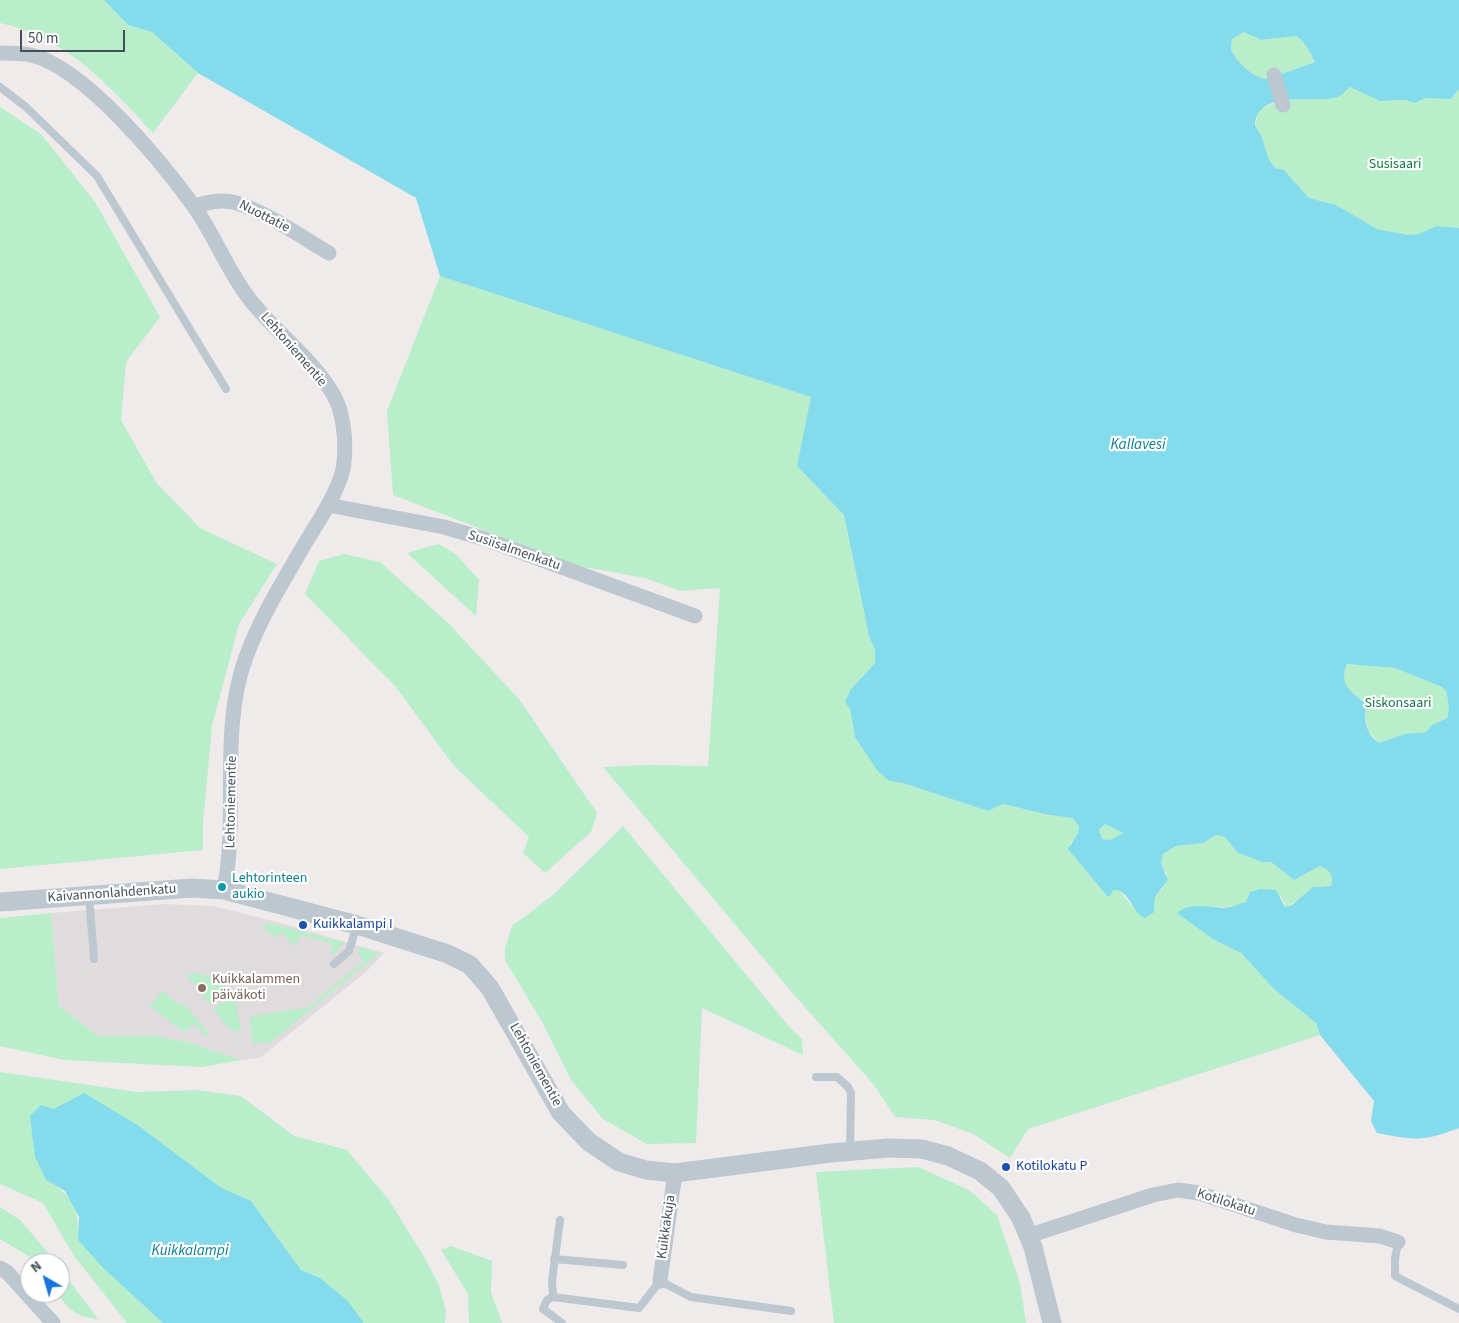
<!DOCTYPE html>
<html>
<head>
<meta charset="utf-8">
<style>
	body { margin:0 }
	#map { position:relative; width:1459px; height:1323px; overflow:hidden; background:#efebeb; font-family:"Source Sans 3",sans-serif }
	canvas { display:block }
	.north { position:absolute; left:20px; top:1253px; width:50px; height:50px; box-sizing:border-box; background:#fff; border:1px solid #b4b9bd; border-radius:50%; rotate:322deg; font-size:14px; font-weight:700; line-height:20px; text-align:center; color:#445059 }
	.north::after { content:''; display:block; margin:auto; width:18px; height:22px; background:#1776dd; clip-path:polygon(50% 0,100% 100%,50% 72%,0 100%) }
	.scale { position:absolute; left:20px; top:30px; width:105px; height:22px; box-sizing:border-box; border:2px solid #445059; border-top:0; padding-left:6px; font-size:15px; line-height:18px; white-space:nowrap; color:#445059; -webkit-text-stroke:4px #fff; paint-order:stroke }
</style>
</head>
<body>
<div id="map">
<canvas width="1459" height="1323"></canvas>
<div class="north">N</div>
<div class="scale">50 m</div>
</div>
<script>
const ctx = document.querySelector('canvas').getContext('2d');
ctx.lineJoin = 'round';
function fillPath(path, color) {
  ctx.fillStyle = color;
  ctx.fill(path, 'evenodd');
}
function strokePath(path, color, width, dash) {
  ctx.strokeStyle = color;
  ctx.lineWidth = width;
  ctx.lineCap = dash ? 'butt' : 'round';
  ctx.setLineDash(dash || []);
  ctx.stroke(path);
}
function label(font, color, halo, rows, align = 'center') {
  ctx.font = font + ' "Source Sans 3",sans-serif';
  ctx.lineWidth = 4.5;
  ctx.setLineDash([]);
  ctx.textBaseline = 'middle';
  ctx.strokeStyle = halo;
  ctx.fillStyle = color;
  for (const [text, x, y, turn = 0] of rows) {
    ctx.save();
    ctx.translate(x, y);
    ctx.rotate((+turn || 0) * Math.PI / 180);
    ctx.textAlign = isNaN(turn) ? turn : align;
    if (halo) ctx.strokeText(text, 0, 0);
    ctx.fillText(text, 0, 0);
    ctx.restore();
  }
}
const education = new Path2D(`
	M 164,904 L 213,906 L 273,921 L 384,953 L 368,970 L 260,1058 L 242,1060 L 187,1042 L 155,1036 L 98,1036 L 59,1006 L 51,913 Z`);
const green = new Path2D(`
	M 0,0 L 104,0 L 128,25 L 152,32 L 198,73 L 153,133 C 107,84 69,39 0,23 Z
	M 1244,32 L 1261,40 L 1296,36 L 1306,44 L 1315,62 L 1268,79 C 1253,79 1238,62 1231,50 L 1232,39 Z
	M 1350,87 L 1389,101 L 1405,100 L 1415,103 L 1425,98 L 1454,96 L 1459,89 L 1459,228 L 1436,226 L 1419,234 L 1408,235 L 1377,229 L 1335,205 L 1309,198 L 1284,170 L 1275,168 C 1262,152 1268,142 1255,126 L 1259,110 L 1279,101 L 1337,97 Z
	M 0,107 L 42,135 L 95,202 L 160,317 L 126,362 L 121,420 L 156,482 L 200,528 L 277,564 L 239,624 L 212,726 L 203,822 L 203,850 L 0,869 Z
	M 440,276 L 812,397 L 797,466 L 844,515 L 869,636 L 875,650 L 875,663 L 851,689 L 850,709 L 855,737 L 889,781 L 903,783 L 988,811 L 1003,804 L 1049,815 L 1073,818 L 1079,827 L 1078,833 L 1070,844 L 1072,853 L 1107,896 L 1113,890 L 1119,890 L 1132,906 L 1155,907 L 1155,897 L 1164,887 L 1167,875 L 1161,863 L 1163,854 L 1176,846 L 1203,843 L 1216,835 L 1226,837 L 1238,853 L 1262,862 L 1271,862 L 1294,880 L 1320,866 C 1330,870 1334,875 1332,886 L 1321,886 L 1286,907 L 1281,896 L 1227,907 L 1205,906 L 1178,912 L 1180,915 L 1217,941 L 1241,953 L 1274,989 L 1316,1023 L 1320,1035 L 1028,1129 L 1010,1158 L 973,1134 L 935,1120 L 895,1117 L 874,1085 L 795,996 L 603,767 L 647,765 L 708,766 L 720,588 L 680,591 L 645,578 L 577,566 L 393,495 L 387,411 Z
	M 438,544 L 456,554 L 479,580 L 476,616 L 407,553 Z
	M 344,554 L 380,562 L 448,623 L 519,699 L 597,813 L 591,832 L 545,873 L 523,853 L 529,837 L 454,766 L 396,687 L 305,594 L 319,561 Z
	M 1347,664 L 1395,668 L 1442,687 L 1446,691 C 1448,698 1450,712 1447,718 L 1432,725 L 1426,732 L 1379,743 L 1368,730 L 1362,700 L 1345,686 L 1343,678 Z
	M 1105,824 L 1123,833 L 1110,840 L 1102,839 L 1099,830 Z
	M 623,826 L 792,1030 L 802,1039 L 803,1055 L 702,1008 L 696,1143 L 647,1144 L 603,1119 L 571,1080 L 542,1022 L 505,960 L 505,948 L 512,926 L 552,896 Z
	M 51,913 L 59,1006 L 98,1036 L 155,1036 L 187,1042 L 242,1060 L 201,1067 L 64,1060 L 0,1046 L 0,918 Z
	M 267,923 L 344,942 L 335,953 L 330,954 L 333,944 L 301,935 L 295,947 L 282,932 L 275,938 L 264,928 Z
	M 359,947 L 379,953 L 271,1042 L 253,1044 L 250,1016 L 307,1008 L 364,961 L 358,953 Z
	M 198,973 L 215,978 L 228,989 L 210,1004 L 186,975 Z
	M 162,991 L 180,1005 L 183,1003 L 210,1035 L 204,1035 L 195,1024 L 184,1032 L 150,1006 Z
	M 233,996 L 236,1002 L 241,1030 L 231,1031 L 213,1008 Z
	M 0,1072 L 137,1092 L 196,1090 L 241,1096 L 294,1136 L 347,1150 L 389,1200 L 423,1255 L 439,1285 L 446,1311 L 445,1323 L 364,1323 L 348,1301 L 320,1278 L 301,1270 L 251,1201 L 220,1187 L 139,1126 L 71,1099 L 53,1109 L 46,1180 C 74,1196 79,1209 78,1240 L 103,1268 L 163,1323 L 127,1323 L 74,1256 L 43,1203 L 0,1184 Z
	M 918,1167 L 969,1190 L 997,1215 L 1020,1283 L 1026,1323 L 834,1323 L 816,1172 Z
	M 0,1207 L 20,1220 L 57,1263 L 34,1263 L 30,1257 L 0,1239 Z
	M 451,1246 L 492,1261 L 491,1292 L 502,1323 L 469,1323 L 468,1294 L 441,1250 Z
	M 60,1268 L 98,1319 C 78,1318 68,1309 57,1293 L 60,1293 Z`);
const water = new Path2D(`
	M 104,0 L 1459,0 L 1459,89 L 1451,99 L 1425,98 L 1415,103 L 1405,100 L 1380,101 L 1350,87 C 1346,90 1343,95 1338,97 C 1315,104 1256,88 1255,126 C 1268,142 1262,152 1275,168 L 1284,170 L 1309,198 L 1336,205 L 1377,229 L 1408,235 L 1419,234 L 1436,226 L 1459,228 L 1459,1128 C 1423,1142 1415,1140 1377,1133 L 1371,1121 L 1374,1101 L 1320,1035 L 1316,1023 L 1274,989 L 1241,953 L 1213,939 L 1177,913 C 1187,903 1210,906 1223,908 C 1229,908 1239,904 1246,902 L 1250,892 L 1260,889 L 1276,890 L 1285,907 L 1292,905 L 1313,887 L 1331,886 C 1334,875 1330,870 1320,866 L 1294,880 L 1271,862 L 1262,862 L 1238,853 L 1225,837 L 1216,835 L 1203,843 L 1176,846 L 1163,854 L 1161,863 L 1168,880 L 1155,897 L 1154,912 L 1145,918 C 1132,913 1129,888 1113,890 L 1110,896 L 1107,896 L 1068,849 L 1078,833 L 1079,827 L 1073,818 L 1049,815 L 1003,804 L 988,811 L 903,783 L 889,781 L 877,770 L 855,737 L 850,709 L 845,702 L 851,689 L 875,663 L 875,650 L 869,636 L 844,515 L 797,466 L 811,397 L 440,276 L 416,198 L 198,73 L 152,32 L 128,25 ZM 1244,32 L 1261,40 L 1296,36 C 1305,41 1310,52 1315,62 L 1268,79 C 1253,79 1238,62 1231,50 L 1232,39 ZM 1347,664 L 1395,668 L 1442,687 L 1446,691 C 1448,698 1450,712 1447,718 L 1432,725 L 1426,732 L 1405,734 L 1379,743 C 1365,733 1364,719 1366,704 C 1352,691 1338,686 1347,664 ZM 1105,824 L 1123,833 L 1110,840 L 1102,839 L 1099,830 Z
	M 84,1093 L 139,1126 L 220,1187 L 251,1201 L 301,1270 L 320,1278 L 348,1301 L 364,1323 L 163,1323 L 103,1268 L 78,1240 L 79,1217 L 65,1191 L 46,1180 L 35,1157 L 30,1116 L 41,1105 L 53,1109 Z`);
const service = new Path2D(`
	M 0,87 L 26,107 L 97,176 L 226,389
	M 89,896 L 94,959
	M 334,964 L 349,951 L 357,925
	M 816,1077 L 837,1077 L 848,1087 L 851,1093 L 850,1150
	M 1398,1242 L 1395,1259 L 1395,1276 L 1459,1309
	M 554,1259 L 623,1265
	M 553,1297 L 552,1281 L 560,1220
	M 562,1323 L 543,1309 L 547,1300 L 553,1297 L 639,1308 L 660,1281 L 691,1297 L 791,1311`);
const minor = new Path2D(`
	M 0,53 C 10,53 21,53 31,55 C 84,67 161,161 193,205 C 214,234 226,268 248,297 C 273,331 320,364 337,402 C 344,419 346,444 344,462 C 343,484 319,521 307,540 C 285,578 261,616 246,657 C 219,730 239,814 224,890
	M 1274,75 L 1283,105
	M 194,206 C 206,203 219,199 232,202 C 258,207 305,239 329,253
	M 328,505 L 444,527 L 485,539 L 695,616
	M 1028,1236 L 1153,1195 L 1178,1190 L 1199,1193 L 1296,1225 L 1326,1232 L 1380,1236 L 1398,1242
	M 0,1268 L 7,1272 L 53,1323
	M 660,1281 L 675,1173`);
const tertiary = new Path2D(`
	M 0,902 L 192,888 L 224,890 L 357,925 L 448,954 L 470,965 L 490,988 L 561,1113 L 589,1142 L 619,1162 L 646,1170 L 675,1173 L 831,1153 L 888,1148 L 922,1149 L 948,1156 L 980,1171 L 1001,1188 L 1021,1218 L 1033,1247 L 1052,1323`);
const markers = [
	[222,887,5,"#0f9aa8"],
	[303,925,5,"#1a4fb4"],
	[202,988,5,"#8d6e63"],
	[1006,1167,5,"#1a4fb4"]
];
const parkNames = [
	["Susisaari",1395,165],
	["Siskonsaari",1398,704]
];
const streetNames = [
	["Nuottatie",264,217,27],
	["Lehtoniementie",293,350,49],
	["Susiisalmenkatu",514,551,19],
	["Lehtoniementie",232,802,-89],
	["Kaivannonlahdenkatu",112,894,-4],
	["Lehtoniementie",535,1065,61],
	["Kotilokatu",1226,1203,18],
	["Kuikkakuja",667,1227,-82]
];
const cultureNames = [
	["Lehtorinteen",232,879],
	["aukio",232,895]
];
const transitNames = [
	["Kuikkalampi I",313,925],
	["Kotilokatu P",1016,1167]
];
const educationNames = [
	["Kuikkalammen",212,980],
	["päiväkoti",212,996]
];
const waterNames = [
	["Kallavesi",1138,446],
	["Kuikkalampi",190,1252]
];
fillPath(education, '#e0dcdd');
fillPath(green, '#b8eeca');
fillPath(water, '#84dbec');
strokePath(service, '#bcc7cf', 8);
strokePath(minor, '#bcc7cf', 15);
strokePath(tertiary, '#bcc7cf', 19);
for (const [x, y, r, color] of markers) {
  const dot = new Path2D();
  dot.arc(x, y, r, 0, 2 * Math.PI);
  ctx.fillStyle = color;
  ctx.fill(dot);
  strokePath(dot, '#fff', 2);
}
label('14px', '#157a43', '#fff', parkNames);
label('14px', '#445059', '#fff', streetNames);
label('14px', '#0d838f', '#fff', cultureNames, 'left');
label('14px', '#164399', '#fff', transitNames, 'left');
label('14px', '#785e54', '#fff', educationNames, 'left');
label('italic 15px', '#0c7f96', '#fff', waterNames);
</script>
</body>
</html>
